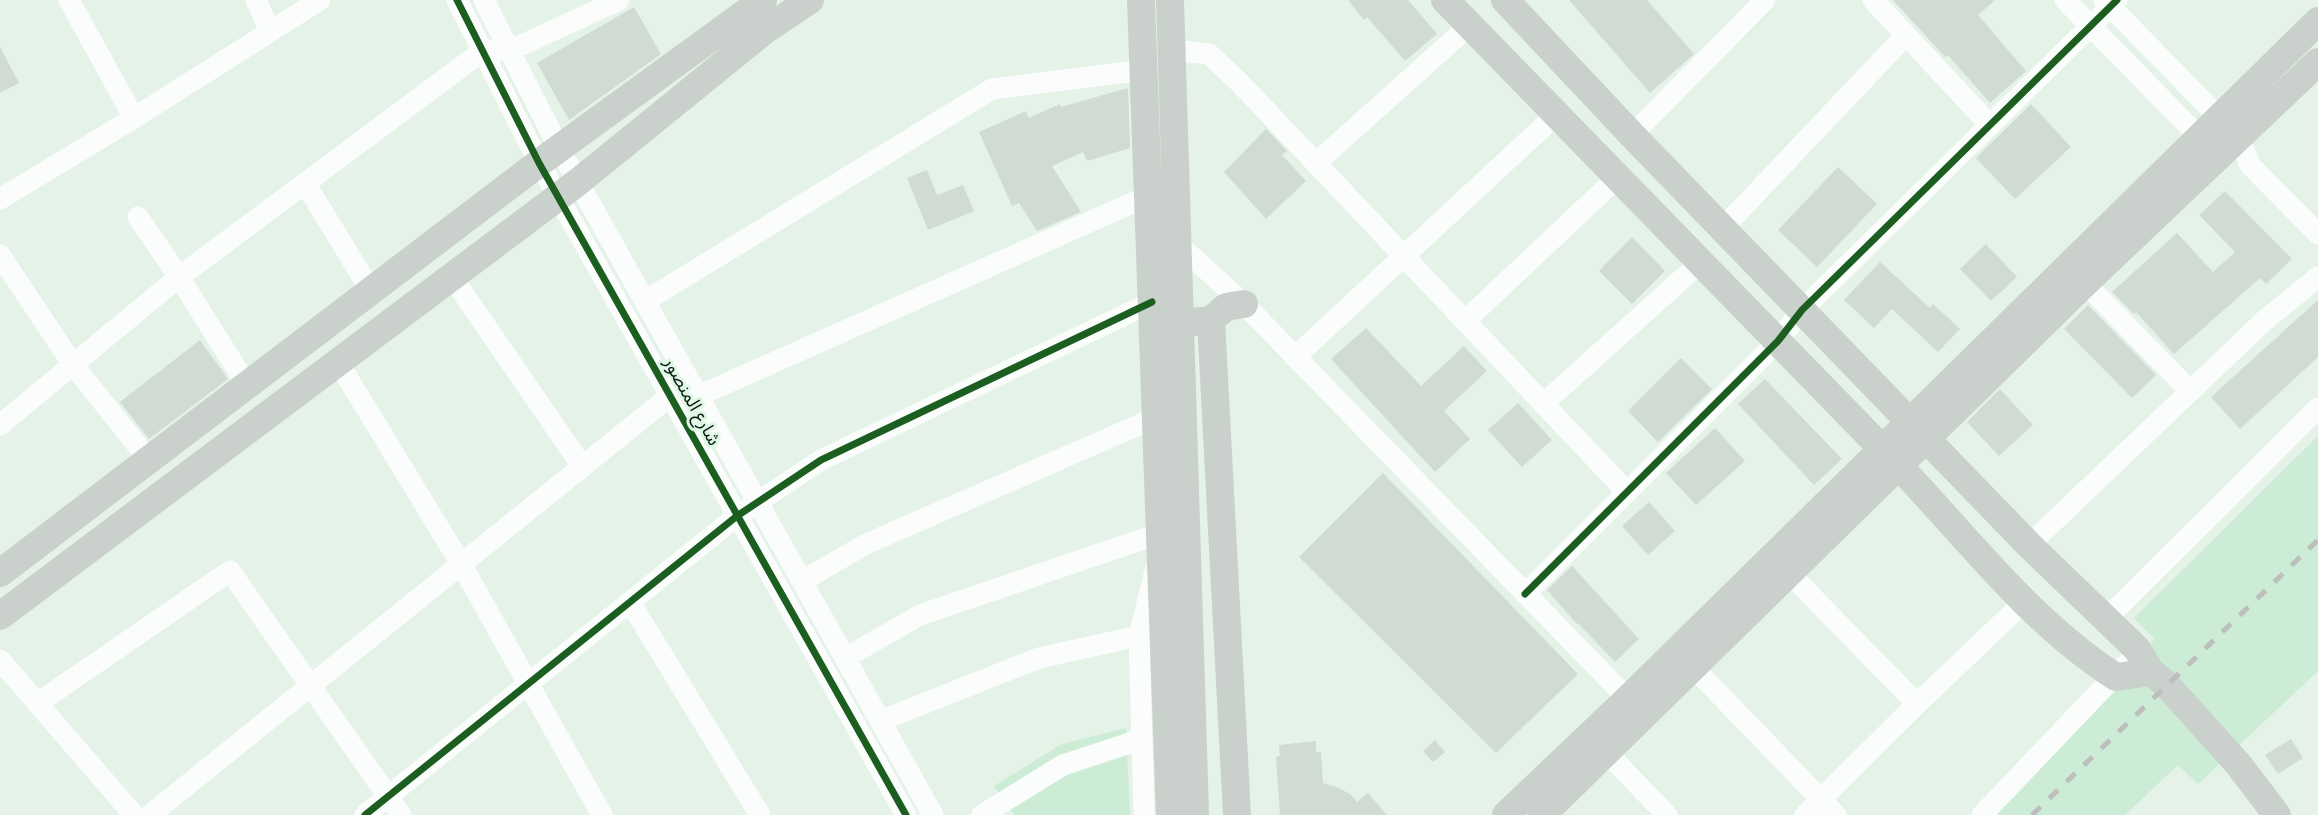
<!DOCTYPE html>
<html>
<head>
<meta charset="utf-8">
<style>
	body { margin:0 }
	canvas { display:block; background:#e4f2e8 }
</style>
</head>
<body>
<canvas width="2318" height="815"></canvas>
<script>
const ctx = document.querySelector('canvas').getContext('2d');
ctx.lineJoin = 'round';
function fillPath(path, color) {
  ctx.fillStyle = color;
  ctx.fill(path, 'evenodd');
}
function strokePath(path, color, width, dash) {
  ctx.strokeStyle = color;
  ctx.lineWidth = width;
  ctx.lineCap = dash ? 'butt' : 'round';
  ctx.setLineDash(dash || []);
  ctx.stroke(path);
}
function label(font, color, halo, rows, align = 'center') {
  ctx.font = font + ' Roboto,"Noto Sans Arabic",sans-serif';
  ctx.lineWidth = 6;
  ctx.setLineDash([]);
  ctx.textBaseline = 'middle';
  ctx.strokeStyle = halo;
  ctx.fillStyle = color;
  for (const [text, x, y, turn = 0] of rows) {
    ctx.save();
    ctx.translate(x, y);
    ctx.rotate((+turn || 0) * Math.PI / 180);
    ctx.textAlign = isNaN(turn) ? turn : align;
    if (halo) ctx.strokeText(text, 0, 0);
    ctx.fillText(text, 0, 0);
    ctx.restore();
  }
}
const green = new Path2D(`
	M 2318,436 L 2318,671 L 2198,784 L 2178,765 L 2125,815 L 1972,815 L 2155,639 L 2134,618 Z
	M 1126,728 L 1130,815 L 1014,815 L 994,786 L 1062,744 Z`);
const building = new Path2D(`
	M 1348,0 L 1408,0 L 1437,34 L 1405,61 L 1367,17 L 1364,20 Z
	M 1569,0 L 1647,0 L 1694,54 L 1650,93 Z
	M 1893,0 L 1995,0 L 1978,15 L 2026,71 L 1990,103 L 1948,55 L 1945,57 Z
	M 634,7 L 661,54 L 569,120 L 537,63 Z
	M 0,47 L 19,83 L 0,93 Z
	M 1128,88 L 1130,148 L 1087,161 L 1083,152 L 1052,166 L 1081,212 L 1037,231 L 1019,203 L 1012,206 L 979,132 L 1026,111 L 1029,118 L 1060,104 L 1061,107 Z
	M 2031,104 L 2071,147 L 2015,199 L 1976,158 Z
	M 1266,129 L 1287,151 L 1282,155 L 1306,181 L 1266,219 L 1224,172 Z
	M 1838,167 L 1877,204 L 1817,267 L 1778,230 Z
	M 927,170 L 937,195 L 963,185 L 974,211 L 928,230 L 907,178 Z
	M 2225,191 L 2292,259 L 2266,284 L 2260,278 L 2174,354 L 2136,312 L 2134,314 L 2112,292 L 2177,233 L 2213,272 L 2235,252 L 2199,215 Z
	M 1632,237 L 1665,271 L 1632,304 L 1599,271 Z
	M 1986,244 L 2017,277 L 1991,301 L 1960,269 Z
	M 1880,262 L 1930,308 L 1933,304 L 1960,329 L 1938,352 L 1892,309 L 1874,328 L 1844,300 Z
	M 2318,300 L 2318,357 L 2240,429 L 2211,397 Z
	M 2088,305 L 2156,375 L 2132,398 L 2064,329 Z
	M 1366,328 L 1421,386 L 1464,346 L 1487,371 L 1444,411 L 1470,439 L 1435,472 L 1331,359 Z
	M 200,340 L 228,379 L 149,439 L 120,402 Z
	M 1681,358 L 1712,389 L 1658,442 L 1628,411 Z
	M 1765,379 L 1842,459 L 1814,485 L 1738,404 Z
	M 2000,389 L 2033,425 L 1999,456 L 1967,422 Z
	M 1518,403 L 1552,440 L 1522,467 L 1488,430 Z
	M 1715,428 L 1745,461 L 1696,505 L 1666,473 Z
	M 1383,473 L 1578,674 L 1496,753 L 1299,557 Z
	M 1649,502 L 1675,531 L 1648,555 L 1622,526 Z
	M 1572,566 L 1639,639 L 1615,662 L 1578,623 L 1577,624 L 1547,590 Z
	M 2291,739 L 2303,758 L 2278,774 L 2265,755 Z
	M 1435,740 L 1445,752 L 1433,762 L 1423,751 Z
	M 1316,741 L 1316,752 L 1321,752 L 1323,783 L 1337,787 L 1350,794 L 1357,802 L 1368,793 L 1387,815 L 1280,815 L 1276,757 L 1280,756 L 1279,745 Z`);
const minor = new Path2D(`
	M 69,0 L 134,118
	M 256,0 L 270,31
	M 457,0 L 539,163 L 906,815
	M 484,0 L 559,148 L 933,815
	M 1873,0 L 1990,125
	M 2065,0 L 2208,146
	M 2104,0 L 2239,138 L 2250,165 L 2318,234
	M 1172,50 L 1209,54 L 1240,83 L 1627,492
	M 1632,135 L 1765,0
	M 1316,163 L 1470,25
	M 305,183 L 371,291
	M 0,199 L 134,118 L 320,0
	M 138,217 L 179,277 L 247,385
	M 1723,228 L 1906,35
	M 1178,244 L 1244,304 L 1628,699
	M 0,255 L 74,366 L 149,460
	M 452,277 L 582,466
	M 2085,283 L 2190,391
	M 645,301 L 992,89 L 1144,70
	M 1465,321 L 1618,177
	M 1295,357 L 1557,114
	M 338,362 L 461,564 L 602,815
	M 698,396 L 1148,196
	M 1543,404 L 1701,262
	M 0,425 L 179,277 L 484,50 L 511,50 L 619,0
	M 2029,545 L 2265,320 L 2318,277
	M 1789,573 L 1917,704 L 1805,815
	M 802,581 L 866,544 L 1157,417
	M 1525,594 L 1778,341 L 1802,310 L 2117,0
	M 630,602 L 760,815
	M 2106,619 L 2318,408
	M 845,658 L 920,615 L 1161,533
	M 0,660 L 134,815
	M 1693,667 L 1836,815
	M 38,703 L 230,571 L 401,815
	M 1917,704 L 2023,603
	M 880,721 L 1039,658 L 1139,636
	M 1606,752 L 1667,815
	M 150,815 L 670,396
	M 365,815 L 737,516 L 821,460 L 1152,302
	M 982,815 L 1063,765 L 1142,739
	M 1144,815 L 1139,636 L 1155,571
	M 1982,815 L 2125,665`);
const major = new Path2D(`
	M 1141,0 L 1170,815
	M 1170,0 L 1195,815
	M 1445,0 C 1596,154 1746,309 1896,463 C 1967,537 2029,621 2116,677 L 2151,672
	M 1505,0 L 1632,135 L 2029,545 L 2137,649 L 2151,672 L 2166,684 L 2238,764 L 2277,815
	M 1211,320 L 1237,815
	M 1193,322 L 1211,320 L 1226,307 L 1244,304
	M 0,573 L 539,163 L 763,0
	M 0,616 L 578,182 L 764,31 L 810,0
	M 1506,815 L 1628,699 L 2318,21
	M 1542,815 L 2085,283 L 2318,62`);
const rail = new Path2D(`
	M 2032,815 L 2318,540`);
const cycleway = new Path2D(`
	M 457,0 L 539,163 L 906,815
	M 1525,594 L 1778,341 L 1802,310 L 2117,0
	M 365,815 L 737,516 L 821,460 L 1152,302`);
const streetNames = [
	["شارع المنصور",691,402,61]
];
fillPath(green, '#ccecd6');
fillPath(building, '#d0dbd4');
strokePath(minor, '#fbfdfc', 21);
strokePath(major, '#cad1cc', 28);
strokePath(rail, '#bcbfbd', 5, [12, 12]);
strokePath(cycleway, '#1b5e20', 7);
label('18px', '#0d1610', '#def8e5', streetNames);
</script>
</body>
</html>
